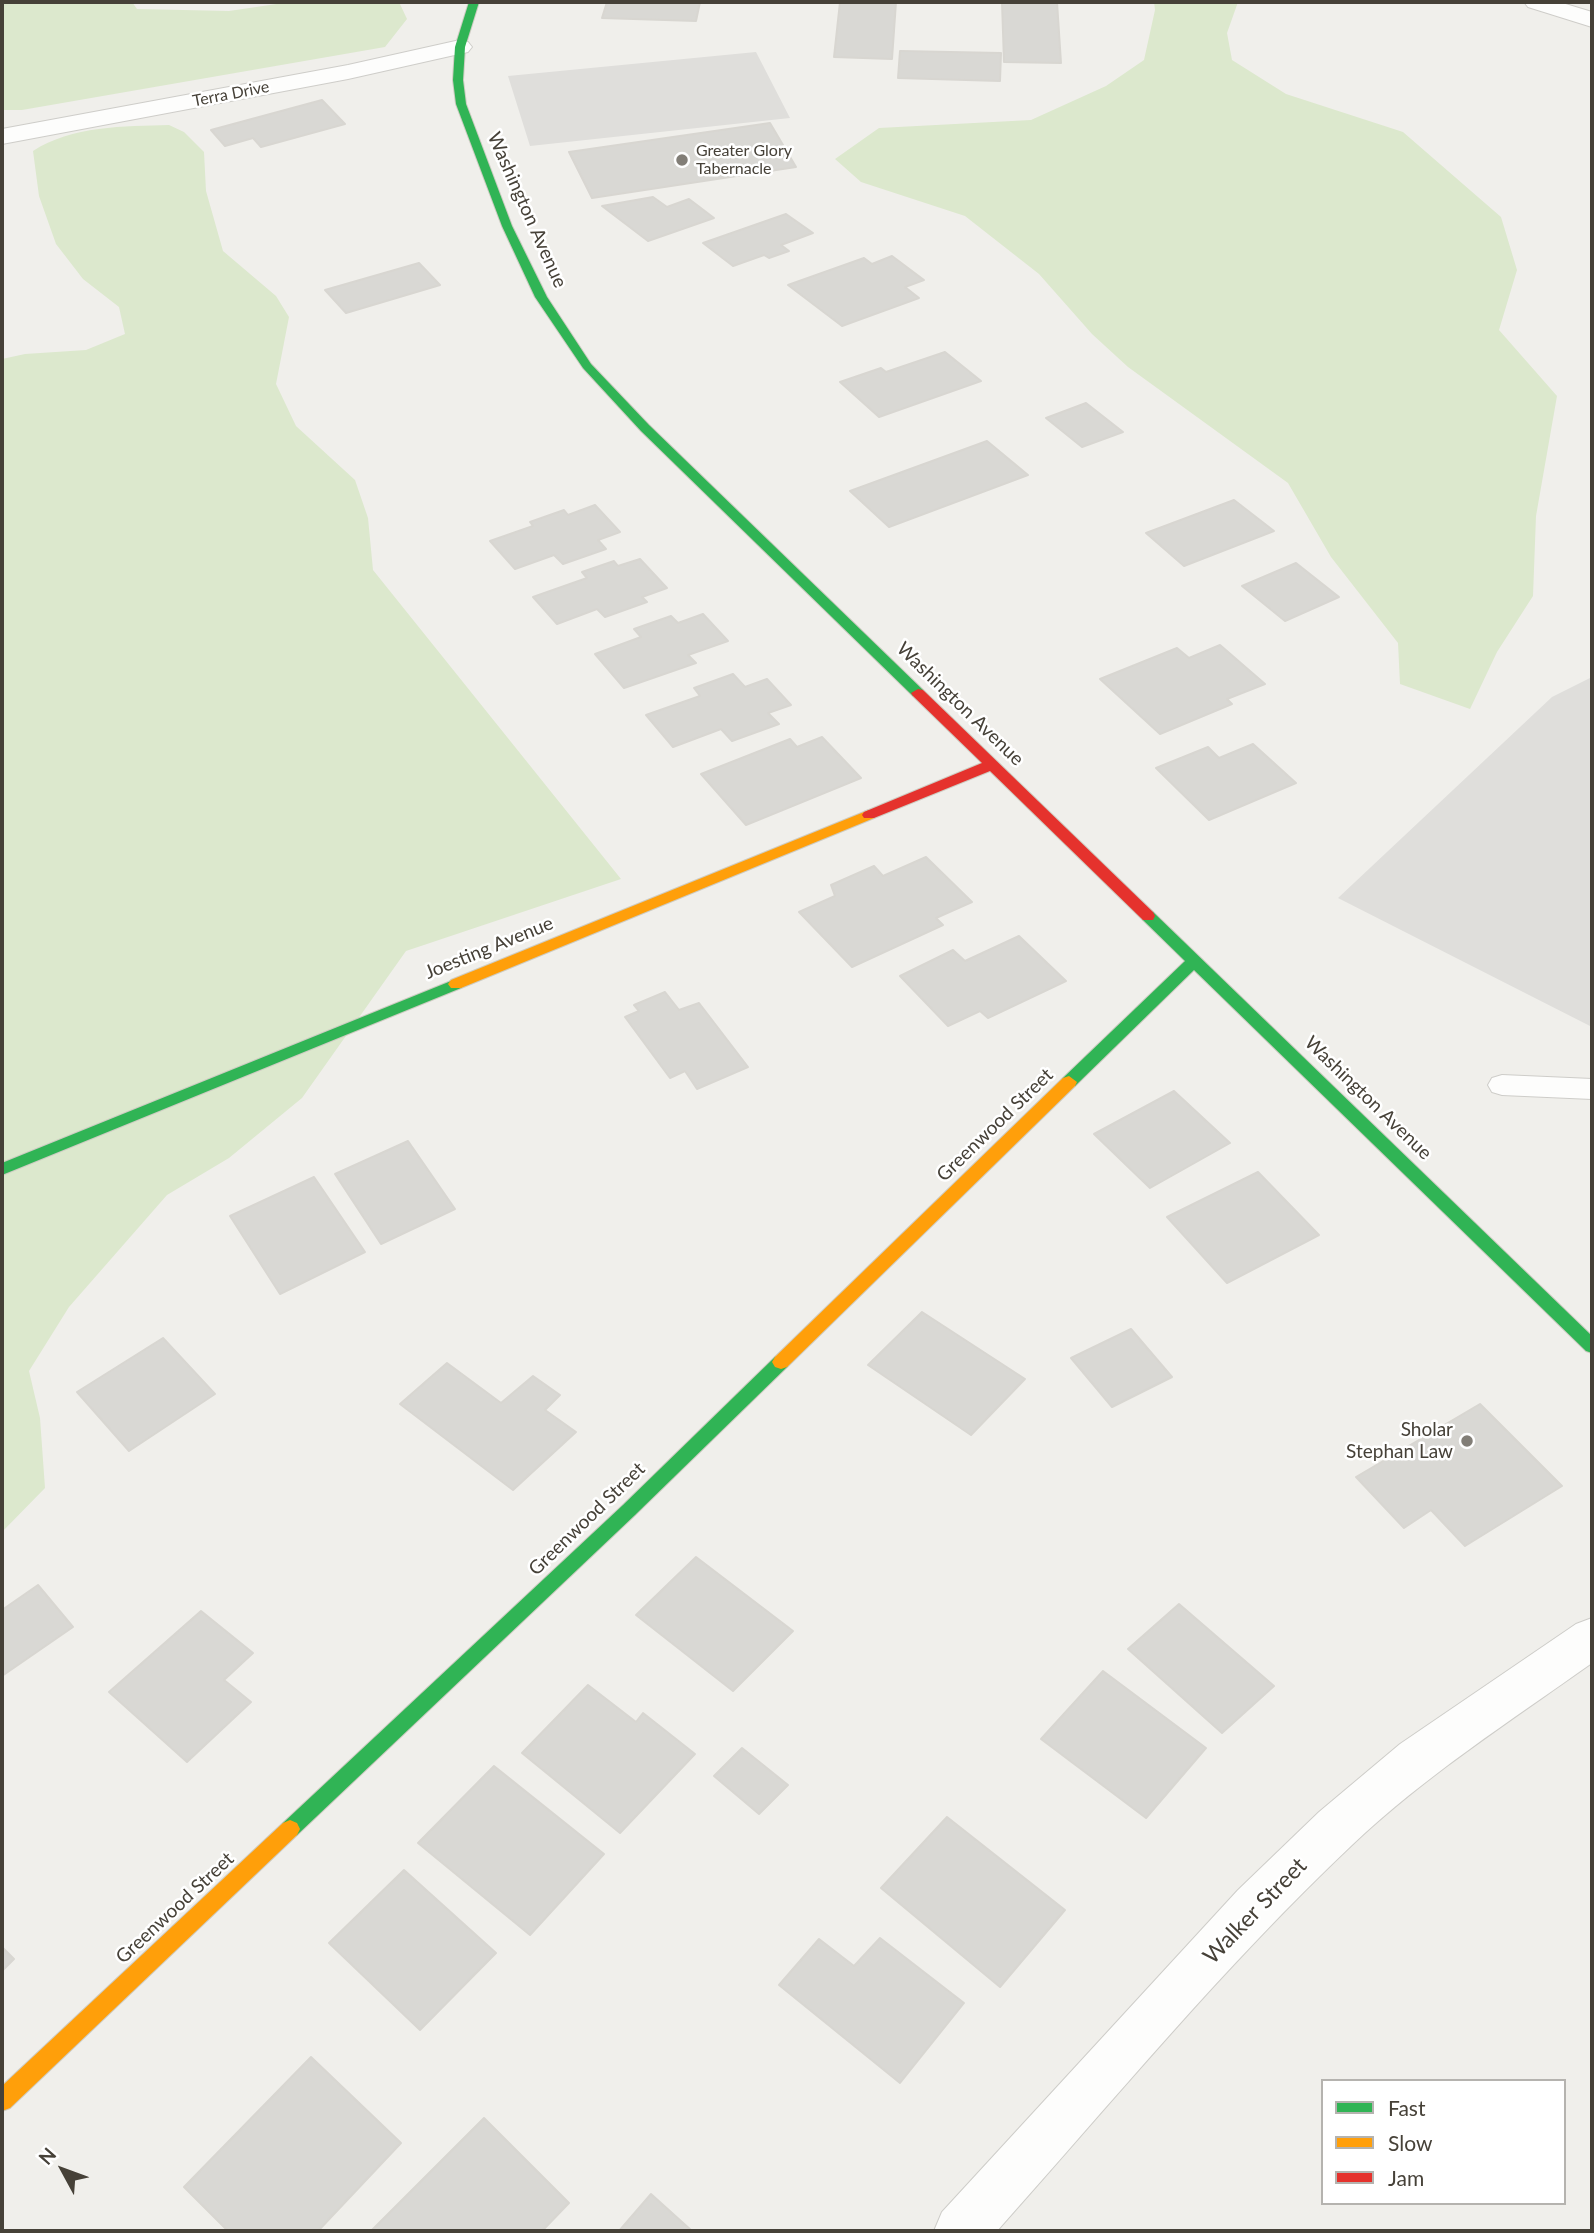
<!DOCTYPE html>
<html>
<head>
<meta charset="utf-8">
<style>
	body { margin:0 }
	#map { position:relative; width:1594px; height:2233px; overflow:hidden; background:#f0efeb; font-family:Lato,sans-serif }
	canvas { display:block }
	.frame { position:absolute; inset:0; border:4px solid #464138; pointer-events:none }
	.legend { position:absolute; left:1321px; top:2079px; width:245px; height:126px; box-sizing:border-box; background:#fff; border:2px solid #b5b3af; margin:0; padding:9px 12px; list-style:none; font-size:21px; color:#464138 }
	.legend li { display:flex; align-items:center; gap:14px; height:35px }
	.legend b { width:35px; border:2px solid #b5b3af }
	.north { position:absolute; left:28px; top:2135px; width:70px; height:70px; -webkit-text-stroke:5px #fff; paint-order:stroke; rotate:311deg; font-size:19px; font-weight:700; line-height:28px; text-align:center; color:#464138 }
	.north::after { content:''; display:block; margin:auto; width:24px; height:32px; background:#464138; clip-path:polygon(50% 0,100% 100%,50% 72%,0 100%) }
</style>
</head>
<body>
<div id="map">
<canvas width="1594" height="2233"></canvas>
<div class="frame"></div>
<ul class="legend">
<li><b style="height:9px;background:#30b455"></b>Fast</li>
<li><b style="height:9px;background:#ff9f0a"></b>Slow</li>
<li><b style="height:9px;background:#e5322d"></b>Jam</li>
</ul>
<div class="north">N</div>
</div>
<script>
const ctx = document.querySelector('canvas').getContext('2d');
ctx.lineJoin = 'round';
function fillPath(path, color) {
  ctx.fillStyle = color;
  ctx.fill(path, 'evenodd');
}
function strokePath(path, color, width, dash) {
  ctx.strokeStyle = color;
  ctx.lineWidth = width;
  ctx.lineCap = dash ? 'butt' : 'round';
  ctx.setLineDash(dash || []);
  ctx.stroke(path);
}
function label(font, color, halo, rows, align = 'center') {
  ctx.font = font + ' Lato,sans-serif';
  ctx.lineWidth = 5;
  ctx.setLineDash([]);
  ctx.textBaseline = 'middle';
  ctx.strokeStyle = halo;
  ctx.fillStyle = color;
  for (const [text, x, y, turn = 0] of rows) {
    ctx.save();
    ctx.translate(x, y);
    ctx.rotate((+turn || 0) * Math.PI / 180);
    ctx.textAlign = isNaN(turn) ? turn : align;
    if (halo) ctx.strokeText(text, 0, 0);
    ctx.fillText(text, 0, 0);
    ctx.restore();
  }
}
const green = new Path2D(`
	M 2,2 L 132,2 L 137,9 L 229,11 L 290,2 L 399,2 L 407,19 L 385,47 L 22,110 L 2,110 Z
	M 1154,2 L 1238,2 L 1227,33 L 1232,60 L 1286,94 L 1403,132 L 1501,217 L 1517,270 L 1499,330 L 1557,396 L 1536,516 L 1533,596 L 1497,652 L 1470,709 L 1400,684 L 1398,643 L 1331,557 L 1288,483 L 1128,367 L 1092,334 L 1039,274 L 965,216 L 861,182 L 835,159 L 879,128 L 1031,120 L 1106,86 L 1144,60 L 1155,10 Z
	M 169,125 L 184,132 L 204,152 L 206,191 L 223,251 L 276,296 L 289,317 L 276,384 L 296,426 L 355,480 L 368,518 L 373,570 L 621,879 L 406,951 L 302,1098 L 229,1158 L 167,1195 L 69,1307 L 29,1371 L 40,1418 L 45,1488 L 2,1532 L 2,359 L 25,354 L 86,350 L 125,334 L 119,307 L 83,279 L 56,244 L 39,196 L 33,151 C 71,126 125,126 169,125 Z`);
const parking = new Path2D(`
	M 756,52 L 790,118 L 530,146 L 508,76 Z
	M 1592,677 L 1592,1027 L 1338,898 L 1552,697 Z`);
const building = new Path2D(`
	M 607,2 L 700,2 L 696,21 L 602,18 Z
	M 840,2 L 896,2 L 892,59 L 834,57 Z
	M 1002,2 L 1057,2 L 1061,63 L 1004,62 Z
	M 900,51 L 1001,53 L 1000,81 L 898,78 Z
	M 322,100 L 345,124 L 261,147 L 253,138 L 225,146 L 211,130 Z
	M 770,123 L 796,167 L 592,198 L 569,152 Z
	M 653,197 L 667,207 L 689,199 L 714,218 L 648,241 L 602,206 Z
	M 786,214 L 813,233 L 781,245 L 789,251 L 769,258 L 764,255 L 733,266 L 703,243 Z
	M 892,256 L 924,280 L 905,287 L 919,298 L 842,326 L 788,285 L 864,258 L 872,264 Z
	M 419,263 L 440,285 L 346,313 L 325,290 Z
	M 945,352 L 981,381 L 879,417 L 840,382 L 881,368 L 886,372 Z
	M 1086,403 L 1123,432 L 1082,447 L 1046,418 Z
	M 987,441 L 1028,475 L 889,527 L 850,491 Z
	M 1234,500 L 1274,531 L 1184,566 L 1146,533 Z
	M 595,505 L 620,532 L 598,540 L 606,549 L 563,564 L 554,555 L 515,569 L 490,541 L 533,526 L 530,522 L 564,510 L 568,515 Z
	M 640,559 L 667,588 L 642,597 L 647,602 L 605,617 L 597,609 L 557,624 L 533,597 L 587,578 L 582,572 L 614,561 L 618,566 Z
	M 1296,563 L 1339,597 L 1285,621 L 1242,586 Z
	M 703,614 L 728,641 L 688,655 L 696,663 L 624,688 L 595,654 L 641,637 L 634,629 L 671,616 L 678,623 Z
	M 1220,645 L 1265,684 L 1227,699 L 1232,704 L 1160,734 L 1100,679 L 1177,648 L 1189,658 Z
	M 733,674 L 745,687 L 767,679 L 791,705 L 768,713 L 779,724 L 732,741 L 721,729 L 673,747 L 646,715 L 700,696 L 694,688 Z
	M 822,737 L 861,778 L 746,825 L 701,774 L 790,739 L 797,747 Z
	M 1253,744 L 1296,783 L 1209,820 L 1156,768 L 1208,747 L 1219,758 Z
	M 926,857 L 972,902 L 936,918 L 943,925 L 852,967 L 799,912 L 835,896 L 831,885 L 874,866 L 883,876 Z
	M 1019,936 L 1066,981 L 988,1018 L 980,1011 L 948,1026 L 900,976 L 953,950 L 965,961 Z
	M 665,992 L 679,1010 L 699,1003 L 748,1067 L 697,1089 L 685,1071 L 670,1078 L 625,1017 L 639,1011 L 634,1005 Z
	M 1174,1091 L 1230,1143 L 1150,1188 L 1094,1134 Z
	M 408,1141 L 455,1209 L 381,1244 L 335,1174 Z
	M 1258,1172 L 1319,1235 L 1227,1283 L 1167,1217 Z
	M 314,1177 L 365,1252 L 280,1294 L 230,1216 Z
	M 922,1312 L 1025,1379 L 971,1435 L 868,1365 Z
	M 1131,1329 L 1172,1377 L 1112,1407 L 1071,1358 Z
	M 163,1338 L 215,1394 L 129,1451 L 77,1392 Z
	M 447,1363 L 501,1403 L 533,1376 L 560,1395 L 545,1410 L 576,1432 L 513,1490 L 400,1404 Z
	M 1480,1404 L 1562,1486 L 1465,1546 L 1431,1510 L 1404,1528 L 1356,1477 Z
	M 696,1557 L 793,1631 L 733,1691 L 636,1615 Z
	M 38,1585 L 73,1627 L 2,1676 L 2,1610 Z
	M 1179,1604 L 1274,1686 L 1222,1733 L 1128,1649 Z
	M 201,1611 L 253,1653 L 224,1680 L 251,1702 L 187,1762 L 109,1692 Z
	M 1103,1671 L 1206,1748 L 1146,1818 L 1041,1739 Z
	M 588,1685 L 636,1722 L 643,1713 L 695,1754 L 620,1833 L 522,1753 Z
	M 742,1748 L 788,1785 L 759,1814 L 714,1776 Z
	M 494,1766 L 604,1854 L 530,1935 L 418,1843 Z
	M 947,1817 L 1065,1910 L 1000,1987 L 881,1888 Z
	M 404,1870 L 496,1953 L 420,2030 L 329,1943 Z
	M 880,1938 L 964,2003 L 900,2083 L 779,1985 L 819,1939 L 854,1966 Z
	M 2,1947 L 14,1959 L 2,1971 Z
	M 311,2057 L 401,2143 L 318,2231 L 228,2231 L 184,2187 Z
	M 484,2118 L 569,2203 L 542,2231 L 371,2231 Z
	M 651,2194 L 692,2231 L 619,2231 Z`);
const lane = new Path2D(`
	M 1502,1075 L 1592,1079 L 1592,1099 L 1502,1095 L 1492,1092 L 1488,1085 L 1492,1078 Z`);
const street = new Path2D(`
	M 1524,2 L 1559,2 L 1592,12 L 1592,27 L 1528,7 Z
	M 460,40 L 468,42 L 472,47 L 468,52 L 348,79 L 2,144 L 2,129 L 348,65 Z
	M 1592,1618 L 1592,1663 C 1510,1721 1425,1776 1352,1845 C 1225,1965 1113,2101 997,2231 L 934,2231 L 942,2212 L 1238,1890 L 1319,1812 L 1400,1744 L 1576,1624 Z`);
const fast = new Path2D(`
	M 469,2 L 479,2 L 465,47 L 463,80 L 466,104 L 512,226 L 547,297 L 591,364 L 649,425 L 923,690 L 923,696 L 913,696 L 641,431 L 583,368 L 535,297 L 502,226 L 456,104 L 453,80 L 455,47 Z
	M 1148,911 L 1153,912 L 1592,1336 L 1592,1353 L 1586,1351 L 1194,970 L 1075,1086 L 1063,1086 L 1061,1082 L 1063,1078 L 1185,961 L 1143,920 L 1141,916 Z
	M 456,979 L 461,980 L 464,984 L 461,988 L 2,1175 L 2,1163 Z
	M 781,1355 L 787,1357 L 790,1362 L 787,1367 L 635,1515 L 297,1835 L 290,1838 L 283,1835 L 280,1829 L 283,1823 L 623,1505 L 775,1357 Z`);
const slow = new Path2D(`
	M 869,810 L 874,812 L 876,815 L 874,818 L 461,988 L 451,988 L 448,984 L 451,980 Z
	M 1069,1076 L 1077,1082 L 1075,1086 L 787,1367 L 781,1369 L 775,1367 L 772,1362 L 775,1357 L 1063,1078 Z
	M 290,1820 L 297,1823 L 300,1829 L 297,1835 L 10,2108 L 2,2111 L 2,2086 L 283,1823 Z`);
const jam = new Path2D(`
	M 918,689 L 923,690 L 1153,912 L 1155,916 L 1153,920 L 1143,920 L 990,771 L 874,818 L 864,818 L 862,815 L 864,812 L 982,763 L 913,696 L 911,693 Z`);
const markers = [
	[682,160,7,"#827e77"],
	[1467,1441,7,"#827e77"]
];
const farStreetnames = [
	["Terra Drive",231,94,-11]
];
const farPoinames = [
	["Greater Glory",696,151],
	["Tabernacle",696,169]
];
const streetNames = [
	["Washington Avenue",527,210,66],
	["Washington Avenue",960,704,44],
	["Joesting Avenue",489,948,-22],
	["Washington Avenue",1368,1098,44],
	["Greenwood Street",995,1125,-44],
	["Greenwood Street",587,1519,-44],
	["Greenwood Street",175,1908,-43]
];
const poiNames = [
	["Sholar",1453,1430],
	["Stephan Law",1453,1452]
];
const nearStreetnames = [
	["Walker Street",1255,1911,-46]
];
fillPath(green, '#dce8cd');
fillPath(parking, '#dfdedb');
fillPath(building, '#d9d8d4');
strokePath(building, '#d8d6d1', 2);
strokePath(lane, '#cecdc9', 2);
strokePath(street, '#cecdc9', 2);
strokePath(fast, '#ceccc2', 2);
strokePath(slow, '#ceccc2', 2);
strokePath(jam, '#ceccc2', 2);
fillPath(lane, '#fdfdfc');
fillPath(street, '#fdfdfc');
fillPath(fast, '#30b455');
fillPath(slow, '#ff9f0a');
fillPath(jam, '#e5322d');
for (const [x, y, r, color] of markers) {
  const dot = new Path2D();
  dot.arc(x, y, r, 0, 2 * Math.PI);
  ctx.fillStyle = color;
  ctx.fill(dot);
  strokePath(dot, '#fff', 2.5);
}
label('16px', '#464138', '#fff', farStreetnames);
label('16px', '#464138', '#fff', farPoinames, 'left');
label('19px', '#464138', '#fff', streetNames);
label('19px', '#464138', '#fff', poiNames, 'right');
label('23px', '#464138', '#fff', nearStreetnames);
</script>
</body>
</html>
